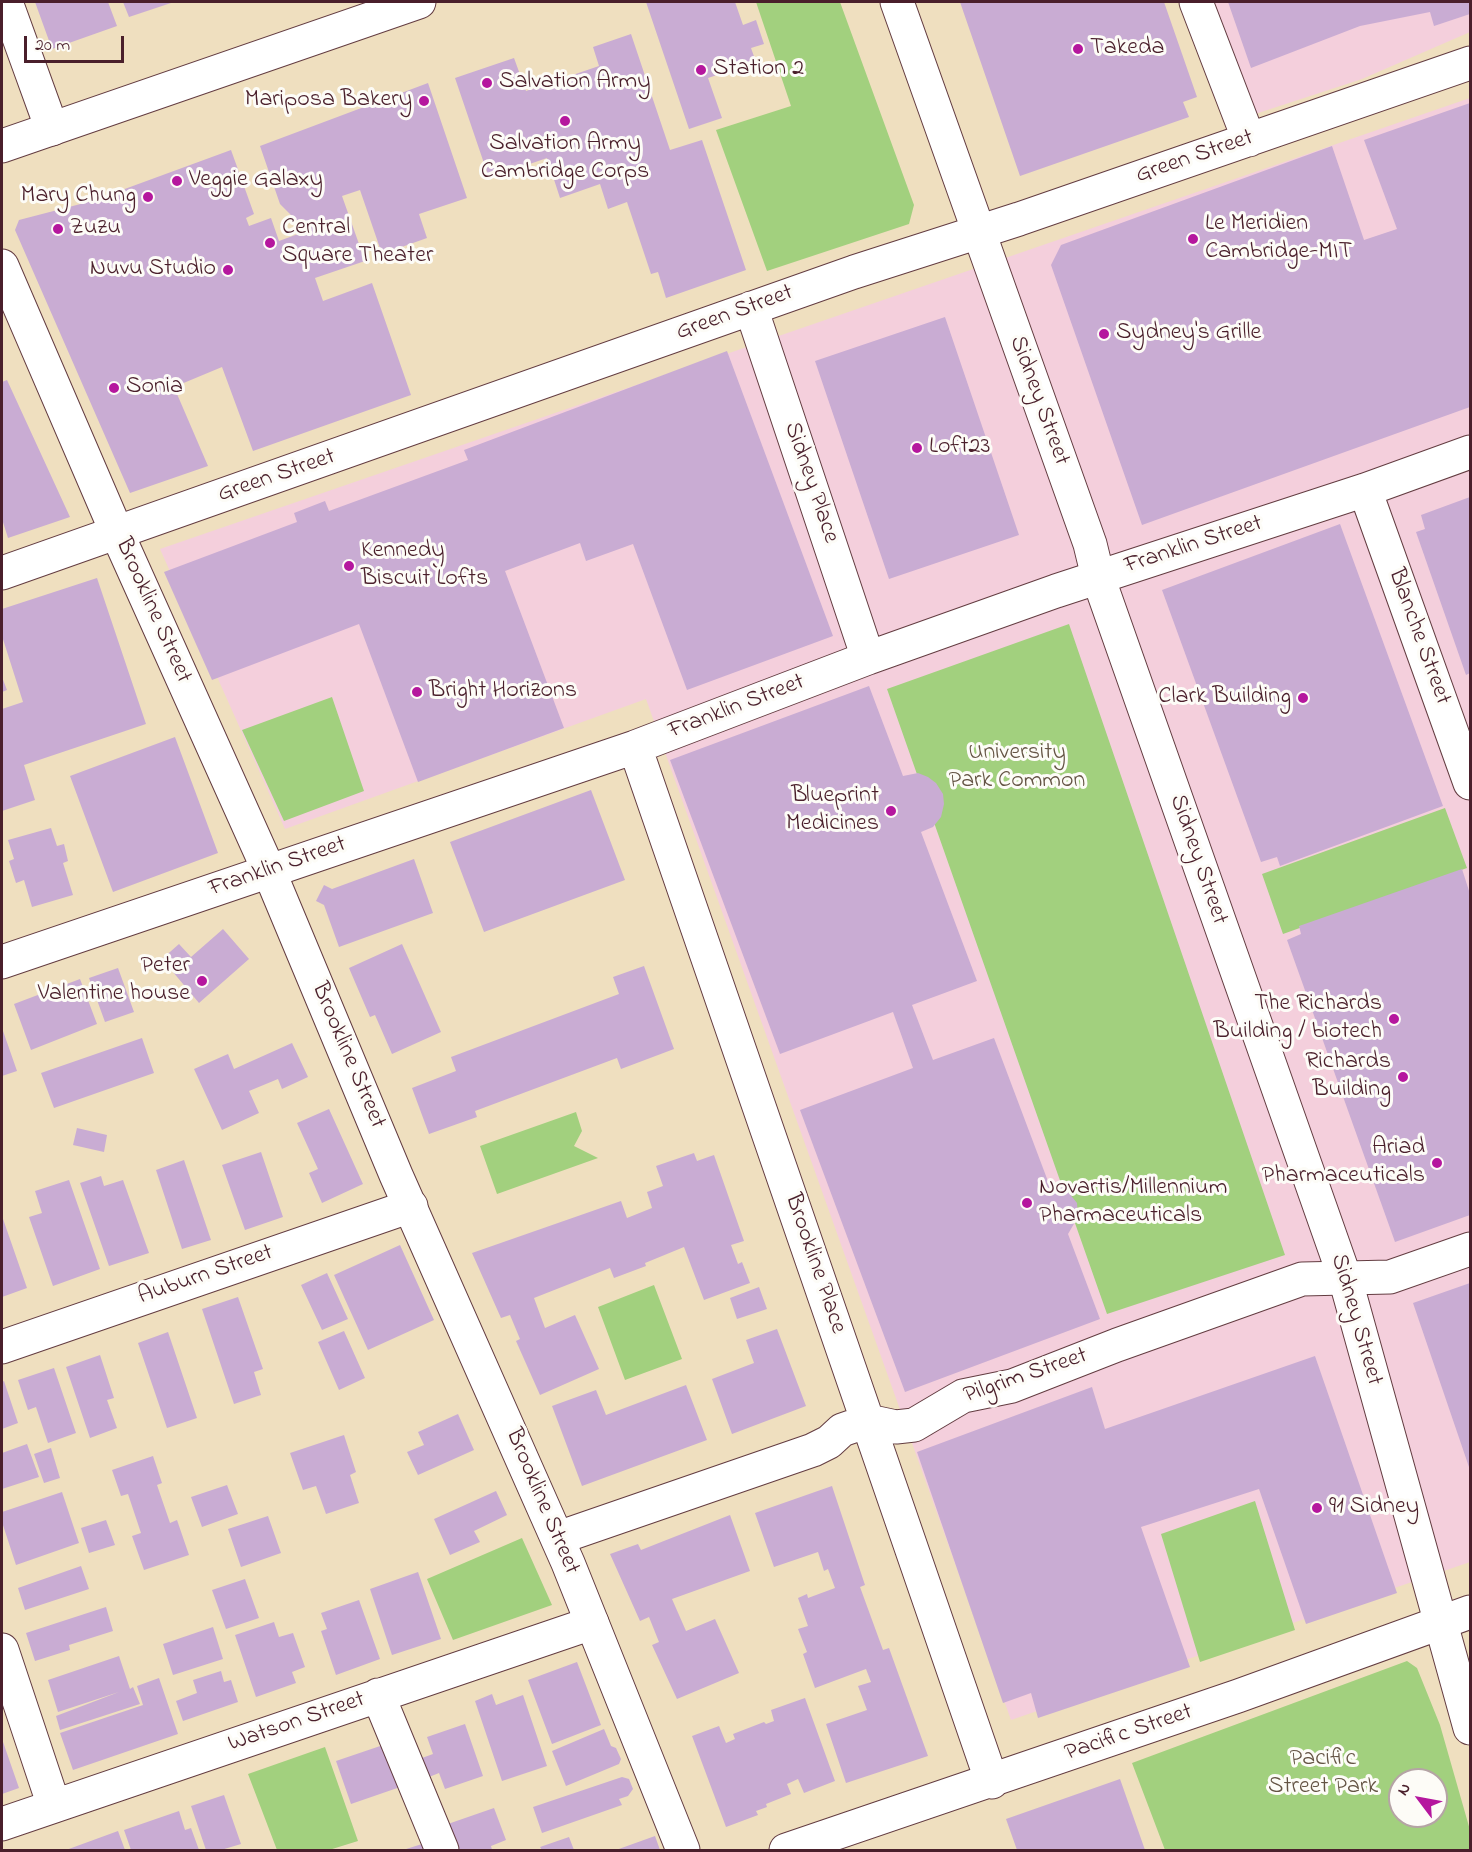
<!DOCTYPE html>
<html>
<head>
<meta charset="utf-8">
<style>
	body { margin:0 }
	#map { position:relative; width:1472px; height:1852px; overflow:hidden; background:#efdfbf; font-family:"Indie Flower",sans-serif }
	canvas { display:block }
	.frame { position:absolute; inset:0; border:3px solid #4a1f2b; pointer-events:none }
	.north { position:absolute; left:1388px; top:1768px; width:60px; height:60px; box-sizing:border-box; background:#fdfcf7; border:2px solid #b5a4a5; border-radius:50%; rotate:302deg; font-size:16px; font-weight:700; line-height:24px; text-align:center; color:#4a1f2b }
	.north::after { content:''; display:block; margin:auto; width:21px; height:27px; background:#b5179e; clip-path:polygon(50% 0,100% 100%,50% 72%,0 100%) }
	.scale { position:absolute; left:24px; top:36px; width:100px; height:27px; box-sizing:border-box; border:3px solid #4a1f2b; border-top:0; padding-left:8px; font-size:18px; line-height:21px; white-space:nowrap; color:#4a1f2b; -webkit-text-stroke:4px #fdfcf7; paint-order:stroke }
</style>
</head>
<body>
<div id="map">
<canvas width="1472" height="1852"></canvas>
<div class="frame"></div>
<div class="north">N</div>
<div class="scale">20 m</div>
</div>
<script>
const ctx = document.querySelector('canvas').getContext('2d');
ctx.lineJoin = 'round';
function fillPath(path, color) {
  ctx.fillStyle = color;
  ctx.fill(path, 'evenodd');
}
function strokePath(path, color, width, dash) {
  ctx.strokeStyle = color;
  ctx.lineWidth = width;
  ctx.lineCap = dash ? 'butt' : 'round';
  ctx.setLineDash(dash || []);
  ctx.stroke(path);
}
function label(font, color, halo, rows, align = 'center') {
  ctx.font = font + ' "Indie Flower",sans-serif';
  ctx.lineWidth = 6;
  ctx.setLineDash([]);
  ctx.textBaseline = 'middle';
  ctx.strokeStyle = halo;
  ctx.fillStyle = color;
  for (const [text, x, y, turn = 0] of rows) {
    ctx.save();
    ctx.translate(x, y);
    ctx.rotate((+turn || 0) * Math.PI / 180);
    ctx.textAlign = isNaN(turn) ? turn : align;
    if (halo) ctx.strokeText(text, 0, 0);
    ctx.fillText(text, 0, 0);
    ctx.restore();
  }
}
const built = new Path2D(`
	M 1209,2 L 1470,2 L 1470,32 L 1362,79 L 1246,117 Z
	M 1470,98 L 1470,1562 L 1011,1720 L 646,699 L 285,829 L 160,549 Z`);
const green = new Path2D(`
	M 756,2 L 840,2 L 914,205 L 909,224 L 767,271 L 716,130 L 791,106 Z
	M 1069,624 L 1285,1255 L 1107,1314 L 887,689 Z
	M 332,697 L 364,791 L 284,821 L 242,730 Z
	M 1445,808 L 1467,868 L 1283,934 L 1262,874 Z
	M 576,1112 L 582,1131 L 574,1146 L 598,1158 L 497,1194 L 480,1146 Z
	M 654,1285 L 682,1359 L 625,1380 L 598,1307 Z
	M 1255,1501 L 1295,1630 L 1200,1662 L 1161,1534 Z
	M 522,1538 L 552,1605 L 453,1640 L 427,1579 Z
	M 1407,1661 L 1417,1668 L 1440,1725 L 1470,1830 L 1470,1850 L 1165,1850 L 1132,1763 ZM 1400,1780 L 1436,1780 L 1436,1816 L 1400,1816 Z
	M 325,1747 L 358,1841 L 329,1850 L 277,1850 L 248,1774 Z`);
const building = new Path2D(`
	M 35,2 L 108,2 L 117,26 L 52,49 Z
	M 123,2 L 174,2 L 129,17 Z
	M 646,2 L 735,2 L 743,25 L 756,20 L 764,44 L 751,48 L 756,62 L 708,78 L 722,118 L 689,129 Z
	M 960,2 L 1164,2 L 1197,97 L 1183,102 L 1189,117 L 1020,176 Z
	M 1228,2 L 1470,2 L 1470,14 L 1434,26 L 1430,12 L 1360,26 L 1251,68 Z
	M 631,34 L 670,150 L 702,140 L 746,270 L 666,298 L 658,272 L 651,274 L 627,202 L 608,209 L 600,184 L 560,198 L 547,158 L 489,178 L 455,78 L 514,58 L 526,91 L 599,66 L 593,47 Z
	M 428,83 L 467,198 L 419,214 L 427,238 L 382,254 L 360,190 L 342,196 L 365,261 L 315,278 L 323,301 L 372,283 L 411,395 L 253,451 L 222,367 L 174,387 L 208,466 L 130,493 L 15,230 L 19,220 L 92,201 L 231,150 L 254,214 L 246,218 L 249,226 L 271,218 L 279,241 L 298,234 L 292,216 L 280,204 L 260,146 Z
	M 1470,103 L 1470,407 L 1142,525 L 1051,265 L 1061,245 L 1332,146 L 1364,240 L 1397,229 L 1364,140 Z
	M 945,317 L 1019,535 L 889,579 L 815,361 Z
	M 727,351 L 833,636 L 687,690 L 633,544 L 586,561 L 580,543 L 505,571 L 564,728 L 418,782 L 359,624 L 212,680 L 164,572 L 297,522 L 294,513 L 325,501 L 329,511 L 468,460 L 464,450 Z
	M 7,380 L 70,517 L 8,538 L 2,519 L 2,382 Z
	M 1470,497 L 1470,673 L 1466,675 L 1416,532 L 1425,529 L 1421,515 Z
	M 1340,524 L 1443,806 L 1280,866 L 1277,857 L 1261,862 L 1162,590 Z
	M 97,578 L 146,724 L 24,765 L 35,800 L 2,811 L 2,709 L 23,702 L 2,636 L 2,609 Z
	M 2,677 L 7,690 L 2,692 Z
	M 869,686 L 903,776 L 918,773 L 928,777 L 936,783 L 943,794 L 944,804 L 941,817 L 933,827 L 921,832 L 977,981 L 912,1005 L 933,1060 L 994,1038 L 1049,1184 L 1065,1188 L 1077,1203 L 1078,1217 L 1068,1234 L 1100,1319 L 905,1392 L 800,1110 L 913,1068 L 902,1037 L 893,1012 L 780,1054 L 670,760 Z
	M 175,737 L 218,853 L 113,892 L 70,776 Z
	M 591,790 L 625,880 L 484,932 L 450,842 Z
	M 51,828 L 57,846 L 64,844 L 68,861 L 63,863 L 73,895 L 32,907 L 24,880 L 16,883 L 9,861 L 14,859 L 8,840 Z
	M 414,859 L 433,913 L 339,947 L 324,905 L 316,901 L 324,885 L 332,889 Z
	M 1462,869 L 1470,894 L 1470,1215 L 1395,1242 L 1287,940 L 1301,934 L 1299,926 Z
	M 223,929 L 249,959 L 199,1003 L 162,959 L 179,944 L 191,957 Z
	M 402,944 L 441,1032 L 392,1054 L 375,1015 L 370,1017 L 349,968 Z
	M 644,966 L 674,1049 L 621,1069 L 617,1058 L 475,1111 L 477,1117 L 429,1134 L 412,1088 L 456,1071 L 451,1057 L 619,994 L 613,977 Z
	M 118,968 L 134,1012 L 105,1022 L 89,978 Z
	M 80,979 L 97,1024 L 31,1050 L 14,1004 Z
	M 2,1028 L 17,1071 L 2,1076 Z
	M 142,1038 L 154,1073 L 54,1108 L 41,1073 Z
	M 292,1043 L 308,1077 L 282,1089 L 278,1079 L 249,1091 L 259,1113 L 222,1130 L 194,1069 L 228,1054 L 234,1069 Z
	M 329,1109 L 363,1184 L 322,1203 L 309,1173 L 318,1169 L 297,1123 Z
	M 77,1128 L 107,1135 L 104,1152 L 73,1145 Z
	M 261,1152 L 283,1217 L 245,1230 L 222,1165 Z
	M 694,1153 L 697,1161 L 714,1155 L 744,1241 L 731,1245 L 738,1264 L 742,1262 L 750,1283 L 704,1300 L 684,1247 L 645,1263 L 646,1266 L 614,1278 L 610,1268 L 534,1298 L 545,1328 L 575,1315 L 599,1369 L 540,1395 L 516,1341 L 520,1339 L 510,1315 L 501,1318 L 472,1253 L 621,1201 L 627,1218 L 652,1208 L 647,1192 L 663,1186 L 656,1166 Z
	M 184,1160 L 211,1240 L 182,1249 L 156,1170 Z
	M 101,1176 L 104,1186 L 123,1180 L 149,1253 L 109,1266 L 80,1183 Z
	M 69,1180 L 100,1269 L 53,1286 L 29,1217 L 42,1213 L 35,1191 Z
	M 2,1216 L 27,1288 L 2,1297 Z
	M 400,1245 L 434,1320 L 368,1350 L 334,1275 Z
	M 327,1273 L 348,1319 L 322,1330 L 301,1285 Z
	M 1470,1283 L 1470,1470 L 1413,1303 Z
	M 759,1287 L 767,1309 L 737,1319 L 730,1298 Z
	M 238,1297 L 263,1369 L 254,1372 L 261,1395 L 234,1404 L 202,1309 Z
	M 777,1329 L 806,1406 L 732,1434 L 712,1379 L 754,1363 L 746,1340 Z
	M 344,1331 L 365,1378 L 339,1390 L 318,1342 Z
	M 168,1332 L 197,1418 L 167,1428 L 138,1343 Z
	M 100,1355 L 114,1398 L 107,1400 L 117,1428 L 90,1438 L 66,1367 Z
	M 1315,1356 L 1397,1593 L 1306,1624 L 1259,1489 L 1141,1527 L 1190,1667 L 1038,1718 L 1031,1693 L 1003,1703 L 917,1452 L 1092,1387 L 1105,1429 Z
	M 54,1368 L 76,1433 L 48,1443 L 36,1407 L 28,1410 L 18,1380 Z
	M 4,1381 L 18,1423 L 2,1429 L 2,1382 Z
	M 686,1385 L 707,1440 L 582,1486 L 552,1406 L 596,1390 L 606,1415 Z
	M 458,1414 L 474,1450 L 418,1475 L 407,1452 L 424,1445 L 418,1432 Z
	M 344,1435 L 356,1472 L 350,1475 L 359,1503 L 326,1514 L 316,1486 L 303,1490 L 290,1453 Z
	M 27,1444 L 39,1477 L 2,1489 L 2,1453 Z
	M 51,1448 L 60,1478 L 44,1483 L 34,1454 Z
	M 153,1456 L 162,1483 L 157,1485 L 170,1523 L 177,1520 L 189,1555 L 144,1570 L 132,1536 L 141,1533 L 128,1494 L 121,1496 L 112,1470 Z
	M 227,1485 L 238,1514 L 202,1527 L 191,1497 Z
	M 832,1486 L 865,1585 L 860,1587 L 883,1650 L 889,1648 L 928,1756 L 846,1783 L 826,1724 L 867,1710 L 858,1686 L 871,1682 L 866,1669 L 815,1688 L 803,1654 L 807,1652 L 798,1629 L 808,1626 L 798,1598 L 807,1594 L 808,1598 L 835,1588 L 828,1569 L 824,1571 L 818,1552 L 774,1567 L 755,1513 Z
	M 496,1491 L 507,1515 L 474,1531 L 480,1542 L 450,1555 L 434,1519 Z
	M 62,1492 L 79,1543 L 16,1565 L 2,1522 L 2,1512 Z
	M 730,1515 L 750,1571 L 672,1599 L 686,1631 L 715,1619 L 739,1673 L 677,1699 L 652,1645 L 659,1642 L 649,1617 L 640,1621 L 610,1554 L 638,1544 L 641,1550 Z
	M 268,1516 L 281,1553 L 241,1567 L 228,1529 Z
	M 106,1520 L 115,1545 L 89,1553 L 81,1528 Z
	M 81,1566 L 89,1589 L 25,1610 L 18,1588 Z
	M 418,1572 L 441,1639 L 392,1655 L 370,1589 Z
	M 245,1579 L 259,1618 L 226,1629 L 212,1590 Z
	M 359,1600 L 380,1659 L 336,1675 L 321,1631 L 327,1629 L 321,1613 Z
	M 106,1607 L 113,1631 L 69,1645 L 70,1650 L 35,1661 L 26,1633 Z
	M 274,1622 L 279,1637 L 293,1633 L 305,1667 L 292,1672 L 296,1683 L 256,1697 L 235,1635 Z
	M 213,1627 L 223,1659 L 173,1675 L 163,1644 Z
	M 119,1656 L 130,1689 L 133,1687 L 140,1704 L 60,1730 L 56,1716 L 119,1692 L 58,1712 L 48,1680 Z
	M 577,1662 L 601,1725 L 552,1744 L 528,1680 Z
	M 221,1671 L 224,1682 L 231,1680 L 238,1702 L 183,1721 L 176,1701 L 197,1693 L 193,1680 Z
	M 159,1678 L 178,1734 L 73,1770 L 60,1733 L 143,1705 L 137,1686 Z
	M 492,1694 L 496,1705 L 523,1695 L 547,1766 L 502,1781 L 475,1701 Z
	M 805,1698 L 835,1781 L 804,1793 L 798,1779 L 787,1784 L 791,1794 L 766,1804 L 767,1807 L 756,1811 L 758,1815 L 726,1827 L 692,1736 L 719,1726 L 726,1743 L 735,1739 L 733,1734 L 764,1722 L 766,1724 L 774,1721 L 771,1710 Z
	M 465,1724 L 483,1776 L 445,1789 L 439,1773 L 429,1777 L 422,1758 L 433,1754 L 427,1737 Z
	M 604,1729 L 611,1746 L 616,1748 L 621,1759 L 619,1764 L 566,1786 L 552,1751 Z
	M 2,1739 L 19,1788 L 2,1794 Z
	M 392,1742 L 406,1785 L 351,1804 L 336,1761 Z
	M 622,1777 L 629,1779 L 633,1789 L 628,1796 L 619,1799 L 622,1805 L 542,1833 L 533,1807 Z
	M 1120,1779 L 1145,1850 L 1017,1850 L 1006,1819 Z
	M 224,1795 L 241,1844 L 221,1850 L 206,1850 L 191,1806 Z
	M 494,1808 L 506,1840 L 491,1846 L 492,1850 L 453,1850 L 445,1825 Z
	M 179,1811 L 185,1830 L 191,1828 L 199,1850 L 131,1850 L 124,1830 Z
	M 118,1831 L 125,1850 L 66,1850 Z
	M 655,1836 L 660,1850 L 616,1850 Z
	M 569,1837 L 574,1850 L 542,1850 L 540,1847 Z
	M 422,1844 L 424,1850 L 403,1850 Z`);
const minor = new Path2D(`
	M 6,2 L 52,129
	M 1196,2 L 1249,140
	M 751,308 L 868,658
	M 1365,490 L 1470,783
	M 2,573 L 854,272 L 1019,219 L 1470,63
	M 635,747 L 992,1782
	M 2,962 L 635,747 L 868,658 L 1056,591 L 1365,490 L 1470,452
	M 2,1347 L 411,1206
	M 558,1538 L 813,1450 L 829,1442 L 842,1430 L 868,1421 L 896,1427 L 914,1425 L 963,1396 L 1012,1386 L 1117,1345 L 1302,1279 L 1390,1277 L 1470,1249
	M 2,1650 L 54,1806
	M 378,1695 L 442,1850
	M 2,1824 L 592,1623
	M 786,1850 L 1238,1696 L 1470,1612`);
const major = new Path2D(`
	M 897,2 L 1090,544 L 1098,577 L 1345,1278 L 1470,1728
	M 2,146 L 419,2
	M 2,266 L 117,533 L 269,871 L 396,1175 L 568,1563 L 683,1850`);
const markers = [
	[1078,49,6,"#b5179e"],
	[701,70,6,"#b5179e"],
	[487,83,6,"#b5179e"],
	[424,101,6,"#b5179e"],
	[565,121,6,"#b5179e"],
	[177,181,6,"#b5179e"],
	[148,197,6,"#b5179e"],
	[58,229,6,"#b5179e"],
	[1193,239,6,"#b5179e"],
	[270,243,6,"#b5179e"],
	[228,270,6,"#b5179e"],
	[1104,334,6,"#b5179e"],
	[114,388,6,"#b5179e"],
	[917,448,6,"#b5179e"],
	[349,566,6,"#b5179e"],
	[417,692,6,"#b5179e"],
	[1303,698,6,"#b5179e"],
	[891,811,6,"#b5179e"],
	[202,981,6,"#b5179e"],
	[1394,1019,6,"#b5179e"],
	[1403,1077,6,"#b5179e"],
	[1437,1163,6,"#b5179e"],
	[1027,1203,6,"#b5179e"],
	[1317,1508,6,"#b5179e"]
];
const poiNames = [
	["Takeda",1090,49],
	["Station 2",713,70],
	["Salvation Army",499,83],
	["Mariposa Bakery",412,101,"right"],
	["Salvation Army",565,145,"center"],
	["Cambridge Corps",565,173,"center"],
	["Veggie Galaxy",189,181],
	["Mary Chung",136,197,"right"],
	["Le Meridien",1205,225],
	["Cambridge-MIT",1205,253],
	["Zuzu",70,229],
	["Central",282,229],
	["Square Theater",282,257],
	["Nuvu Studio",216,270,"right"],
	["Sydney's Grille",1116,334],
	["Sonia",126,388],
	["Loft23",929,448],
	["Kennedy",361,552],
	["Biscuit Lofts",361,580],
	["Bright Horizons",429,692],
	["Clark Building",1291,698,"right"],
	["Blueprint",879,797,"right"],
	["Medicines",879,825,"right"],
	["Peter",190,967,"right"],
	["Valentine house",190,995,"right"],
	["The Richards",1382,1005,"right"],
	["Building / biotech",1382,1033,"right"],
	["Richards",1391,1063,"right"],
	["Building",1391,1091,"right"],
	["Ariad",1425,1149,"right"],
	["Pharmaceuticals",1425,1177,"right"],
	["Novartis/Millennium",1039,1189],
	["Pharmaceuticals",1039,1217],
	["91 Sidney",1329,1508]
];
const streetNames = [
	["Green Street",1195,158,-19],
	["Green Street",735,314,-20],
	["Sidney Street",1038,401,70],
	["Green Street",277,477,-19],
	["Sidney Place",810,483,71],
	["Franklin Street",1194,546,-18],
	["Brookline Street",152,611,66],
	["Blanche Street",1418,637,70],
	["Franklin Street",737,708,-21],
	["Sidney Street",1197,860,71],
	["Franklin Street",278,868,-19],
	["Brookline Street",347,1056,67],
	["Brookline Place",814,1264,71],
	["Auburn Street",206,1276,-19],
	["Sidney Street",1355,1320,74],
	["Pilgrim Street",1026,1377,-19],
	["Brookline Street",541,1502,67],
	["Watson Street",297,1723,-19],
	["Pacific Street",1129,1734,-19]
];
const parkNames = [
	["University",1017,754],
	["Park Common",1017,782],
	["Pacific",1323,1760],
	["Street Park",1323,1788]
];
fillPath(built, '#f4cfdc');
fillPath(green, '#a2d07e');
fillPath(building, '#c9acd3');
strokePath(minor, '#633c41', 35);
strokePath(major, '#633c41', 35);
strokePath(minor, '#fff', 33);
strokePath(major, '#fff', 33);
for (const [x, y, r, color] of markers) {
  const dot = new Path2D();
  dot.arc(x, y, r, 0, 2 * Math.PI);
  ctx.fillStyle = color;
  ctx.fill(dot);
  strokePath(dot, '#fdfcf7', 2);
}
label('24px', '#4a1f2b', '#fdfcf7', poiNames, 'left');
label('24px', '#4a1f2b', '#fdfcf7', streetNames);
label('24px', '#645444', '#fdfcf7', parkNames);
</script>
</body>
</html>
